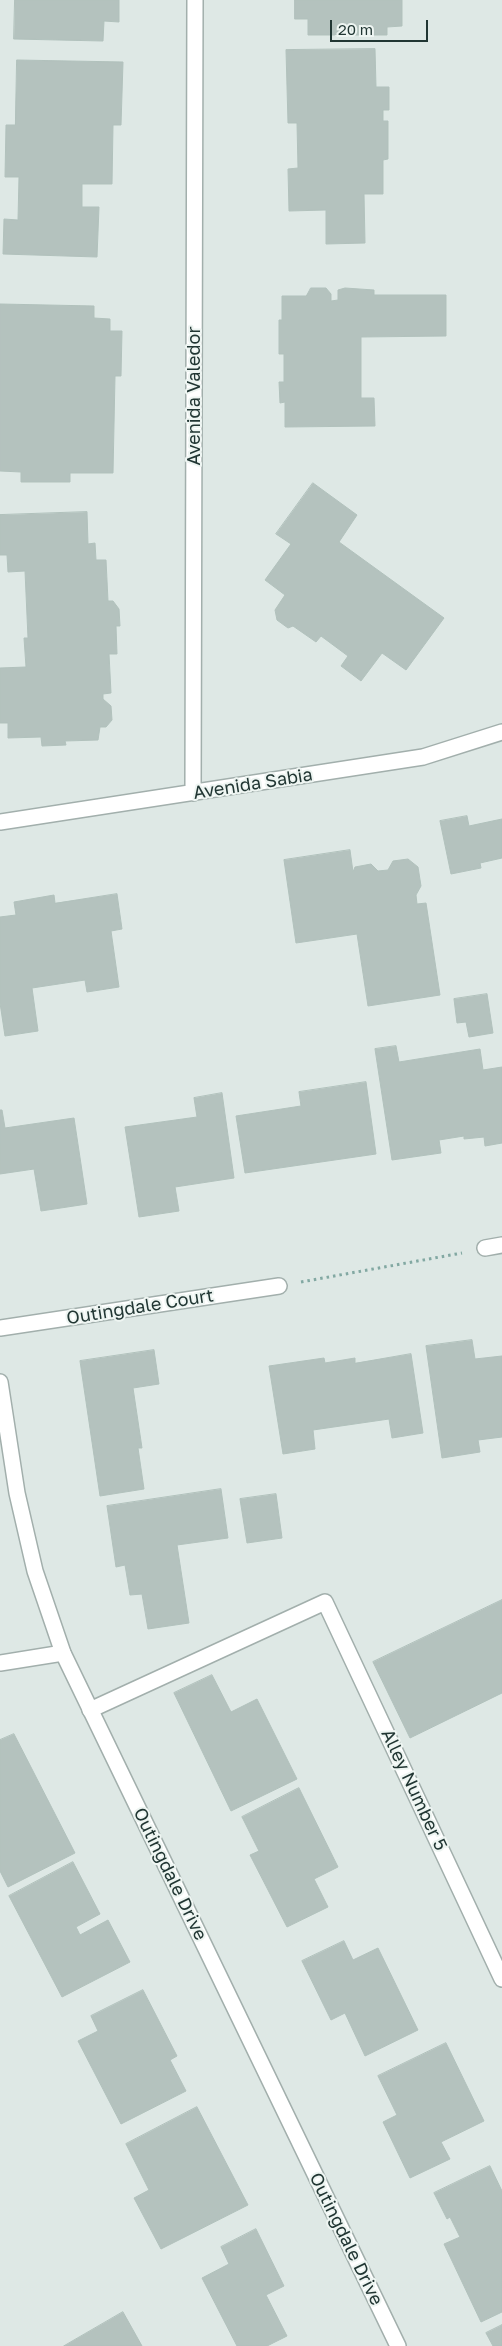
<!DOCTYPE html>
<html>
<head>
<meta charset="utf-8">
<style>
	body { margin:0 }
	#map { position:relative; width:502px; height:2346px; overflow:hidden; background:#dee8e5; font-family:"Golos Text",sans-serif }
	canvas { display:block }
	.scale { position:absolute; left:330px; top:20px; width:98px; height:22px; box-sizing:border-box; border:2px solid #213633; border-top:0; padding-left:6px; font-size:15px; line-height:18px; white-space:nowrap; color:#213633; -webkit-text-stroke:4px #eef5f2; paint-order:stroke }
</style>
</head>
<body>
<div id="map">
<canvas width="502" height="2346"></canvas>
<div class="scale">20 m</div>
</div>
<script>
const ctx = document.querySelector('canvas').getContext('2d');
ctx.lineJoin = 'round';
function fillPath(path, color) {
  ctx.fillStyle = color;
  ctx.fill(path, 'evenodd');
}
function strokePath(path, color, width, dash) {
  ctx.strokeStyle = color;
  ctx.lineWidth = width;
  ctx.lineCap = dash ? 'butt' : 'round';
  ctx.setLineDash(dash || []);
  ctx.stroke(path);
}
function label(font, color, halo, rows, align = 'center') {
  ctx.font = font + ' "Golos Text",sans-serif';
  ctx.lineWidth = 4;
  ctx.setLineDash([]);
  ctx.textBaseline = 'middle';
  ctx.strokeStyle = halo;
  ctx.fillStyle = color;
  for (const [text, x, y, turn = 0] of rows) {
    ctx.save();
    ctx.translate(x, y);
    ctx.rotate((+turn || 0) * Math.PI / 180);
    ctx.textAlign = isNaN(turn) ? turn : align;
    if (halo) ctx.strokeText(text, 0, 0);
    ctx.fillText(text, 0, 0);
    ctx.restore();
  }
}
const building = new Path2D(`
	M 15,0 L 119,0 L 119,22 L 104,21 L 103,41 L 14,39 Z
	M 295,0 L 402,0 L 402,26 L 387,27 L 387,35 L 308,35 L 308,19 L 295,19 Z
	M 375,49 L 376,87 L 389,87 L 389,110 L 383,110 L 383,121 L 388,121 L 388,159 L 383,160 L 383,194 L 364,194 L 365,243 L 326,244 L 326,210 L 289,211 L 288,169 L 298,168 L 297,123 L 288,123 L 286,50 Z
	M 17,60 L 123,62 L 121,125 L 113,125 L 112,184 L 82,184 L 82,207 L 99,207 L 97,257 L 3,254 L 4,219 L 18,220 L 19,177 L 5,177 L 6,125 L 15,125 Z
	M 311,288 L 326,288 L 331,294 L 331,301 L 338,300 L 338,290 L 345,288 L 374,290 L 374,295 L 446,295 L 446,336 L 361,337 L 361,398 L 374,398 L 375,426 L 285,427 L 285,402 L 280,403 L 279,382 L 284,382 L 284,354 L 279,354 L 279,320 L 282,320 L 282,296 L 306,296 Z
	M 0,304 L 94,306 L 94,318 L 110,319 L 110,331 L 122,331 L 121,376 L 115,376 L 113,473 L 70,473 L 70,482 L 21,482 L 21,472 L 0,471 Z
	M 313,483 L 357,515 L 339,542 L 444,618 L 406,670 L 382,653 L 361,681 L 341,666 L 348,656 L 321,636 L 316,642 L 293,626 L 288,628 L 277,620 L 275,610 L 285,595 L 265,580 L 291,544 L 276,534 Z
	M 87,512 L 88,544 L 95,543 L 96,560 L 106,560 L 108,601 L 113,601 L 119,609 L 120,626 L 116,626 L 117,654 L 109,654 L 111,693 L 103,694 L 103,699 L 111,706 L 112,720 L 106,727 L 100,727 L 98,740 L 65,741 L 66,745 L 42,746 L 41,737 L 8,738 L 8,723 L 0,723 L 0,668 L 26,667 L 24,638 L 28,638 L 25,571 L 8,572 L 7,555 L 0,555 L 0,515 Z
	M 467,816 L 469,826 L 502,819 L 502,858 L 480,863 L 481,868 L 451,874 L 440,821 Z
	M 350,850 L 353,872 L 355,867 L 371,864 L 378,871 L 388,870 L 393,861 L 408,859 L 418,867 L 421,886 L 416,895 L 417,904 L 426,903 L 440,995 L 368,1006 L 357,934 L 296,943 L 284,860 Z
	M 117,894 L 122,929 L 111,931 L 119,987 L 87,992 L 85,980 L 32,988 L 38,1031 L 5,1036 L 0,1003 L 0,917 L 16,915 L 14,902 L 54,895 L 55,903 Z
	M 487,994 L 493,1033 L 469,1037 L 466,1022 L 457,1023 L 454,999 Z
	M 396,1046 L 399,1062 L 480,1049 L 483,1070 L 502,1067 L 502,1143 L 485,1146 L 484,1137 L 464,1139 L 464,1136 L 439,1140 L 441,1153 L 392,1160 L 375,1049 Z
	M 366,1082 L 376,1154 L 245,1173 L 236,1116 L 301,1106 L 299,1092 Z
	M 222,1093 L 234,1178 L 175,1187 L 179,1211 L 139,1217 L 125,1127 L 197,1117 L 194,1098 Z
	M 0,1110 L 2,1110 L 5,1128 L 74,1118 L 87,1204 L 41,1211 L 34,1169 L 0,1174 Z
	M 472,1340 L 475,1359 L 502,1356 L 502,1437 L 478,1440 L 480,1452 L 442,1458 L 426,1346 Z
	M 154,1350 L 159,1384 L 133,1388 L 142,1448 L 138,1448 L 144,1489 L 100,1496 L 80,1361 Z
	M 411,1354 L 423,1433 L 392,1438 L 389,1419 L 313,1430 L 315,1449 L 283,1454 L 269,1366 L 324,1358 L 325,1363 L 355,1358 L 355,1363 Z
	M 221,1489 L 228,1538 L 177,1545 L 189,1623 L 148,1629 L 142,1594 L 130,1595 L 125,1565 L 116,1567 L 107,1506 Z
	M 276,1494 L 282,1538 L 247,1543 L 240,1499 Z
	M 502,1600 L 502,1693 L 410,1738 L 373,1662 Z
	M 212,1675 L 231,1712 L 257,1699 L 297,1779 L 231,1811 L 174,1693 Z
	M 14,1734 L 75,1853 L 8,1887 L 0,1871 L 0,1740 Z
	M 299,1788 L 338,1867 L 314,1879 L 328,1907 L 287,1927 L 250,1855 L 259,1851 L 242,1817 Z
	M 73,1862 L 100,1914 L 76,1927 L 80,1935 L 108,1920 L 130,1962 L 62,1997 L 9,1896 Z
	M 344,1941 L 353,1960 L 378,1948 L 418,2030 L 365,2056 L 345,2013 L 331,2020 L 302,1961 Z
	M 143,1990 L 177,2056 L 170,2060 L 186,2091 L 121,2124 L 78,2041 L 98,2031 L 91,2016 Z
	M 446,2043 L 484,2121 L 441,2142 L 450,2159 L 410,2178 L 383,2122 L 397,2115 L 378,2076 Z
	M 197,2107 L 248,2205 L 161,2249 L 134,2198 L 149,2190 L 126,2144 Z
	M 490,2166 L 502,2191 L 502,2312 L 481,2322 L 444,2244 L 460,2237 L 450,2217 L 447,2219 L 434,2193 Z
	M 256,2229 L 284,2286 L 266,2295 L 287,2336 L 267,2346 L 237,2346 L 202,2278 L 229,2264 L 221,2247 Z
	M 123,2312 L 142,2346 L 64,2346 Z
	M 502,2325 L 502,2346 L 493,2346 L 486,2333 Z`);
const path = new Path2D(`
	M 301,1282 L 462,1253`);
const service = new Path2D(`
	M 90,1710 L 325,1602 L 502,1979`);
const minor = new Path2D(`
	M 193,793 L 195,0
	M 0,822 L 423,757 L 502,732
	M 485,1248 L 502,1245
	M 0,1328 L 279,1286
	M 0,1382 L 17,1493 L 35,1571 L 63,1653 L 398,2346`);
const tertiary = new Path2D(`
	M 0,1663 L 63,1653`);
const streetNames = [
	["Avenida Valedor",194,396,-90],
	["Avenida Sabia",253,784,-9],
	["Outingdale Court",140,1307,-9],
	["Alley Number 5",414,1790,65],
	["Outingdale Drive",170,1874,64],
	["Outingdale Drive",346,2239,64]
];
fillPath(building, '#b4c2be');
strokePath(building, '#b1c1bc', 1);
strokePath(service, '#a2afac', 18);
strokePath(minor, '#a2afac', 18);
strokePath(tertiary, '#a2afac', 18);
strokePath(path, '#82a8a2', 3, [2.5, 4]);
strokePath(service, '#fff', 15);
strokePath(minor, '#fff', 15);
strokePath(tertiary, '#fff', 15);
label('18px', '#213633', '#eef5f2', streetNames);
</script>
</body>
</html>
